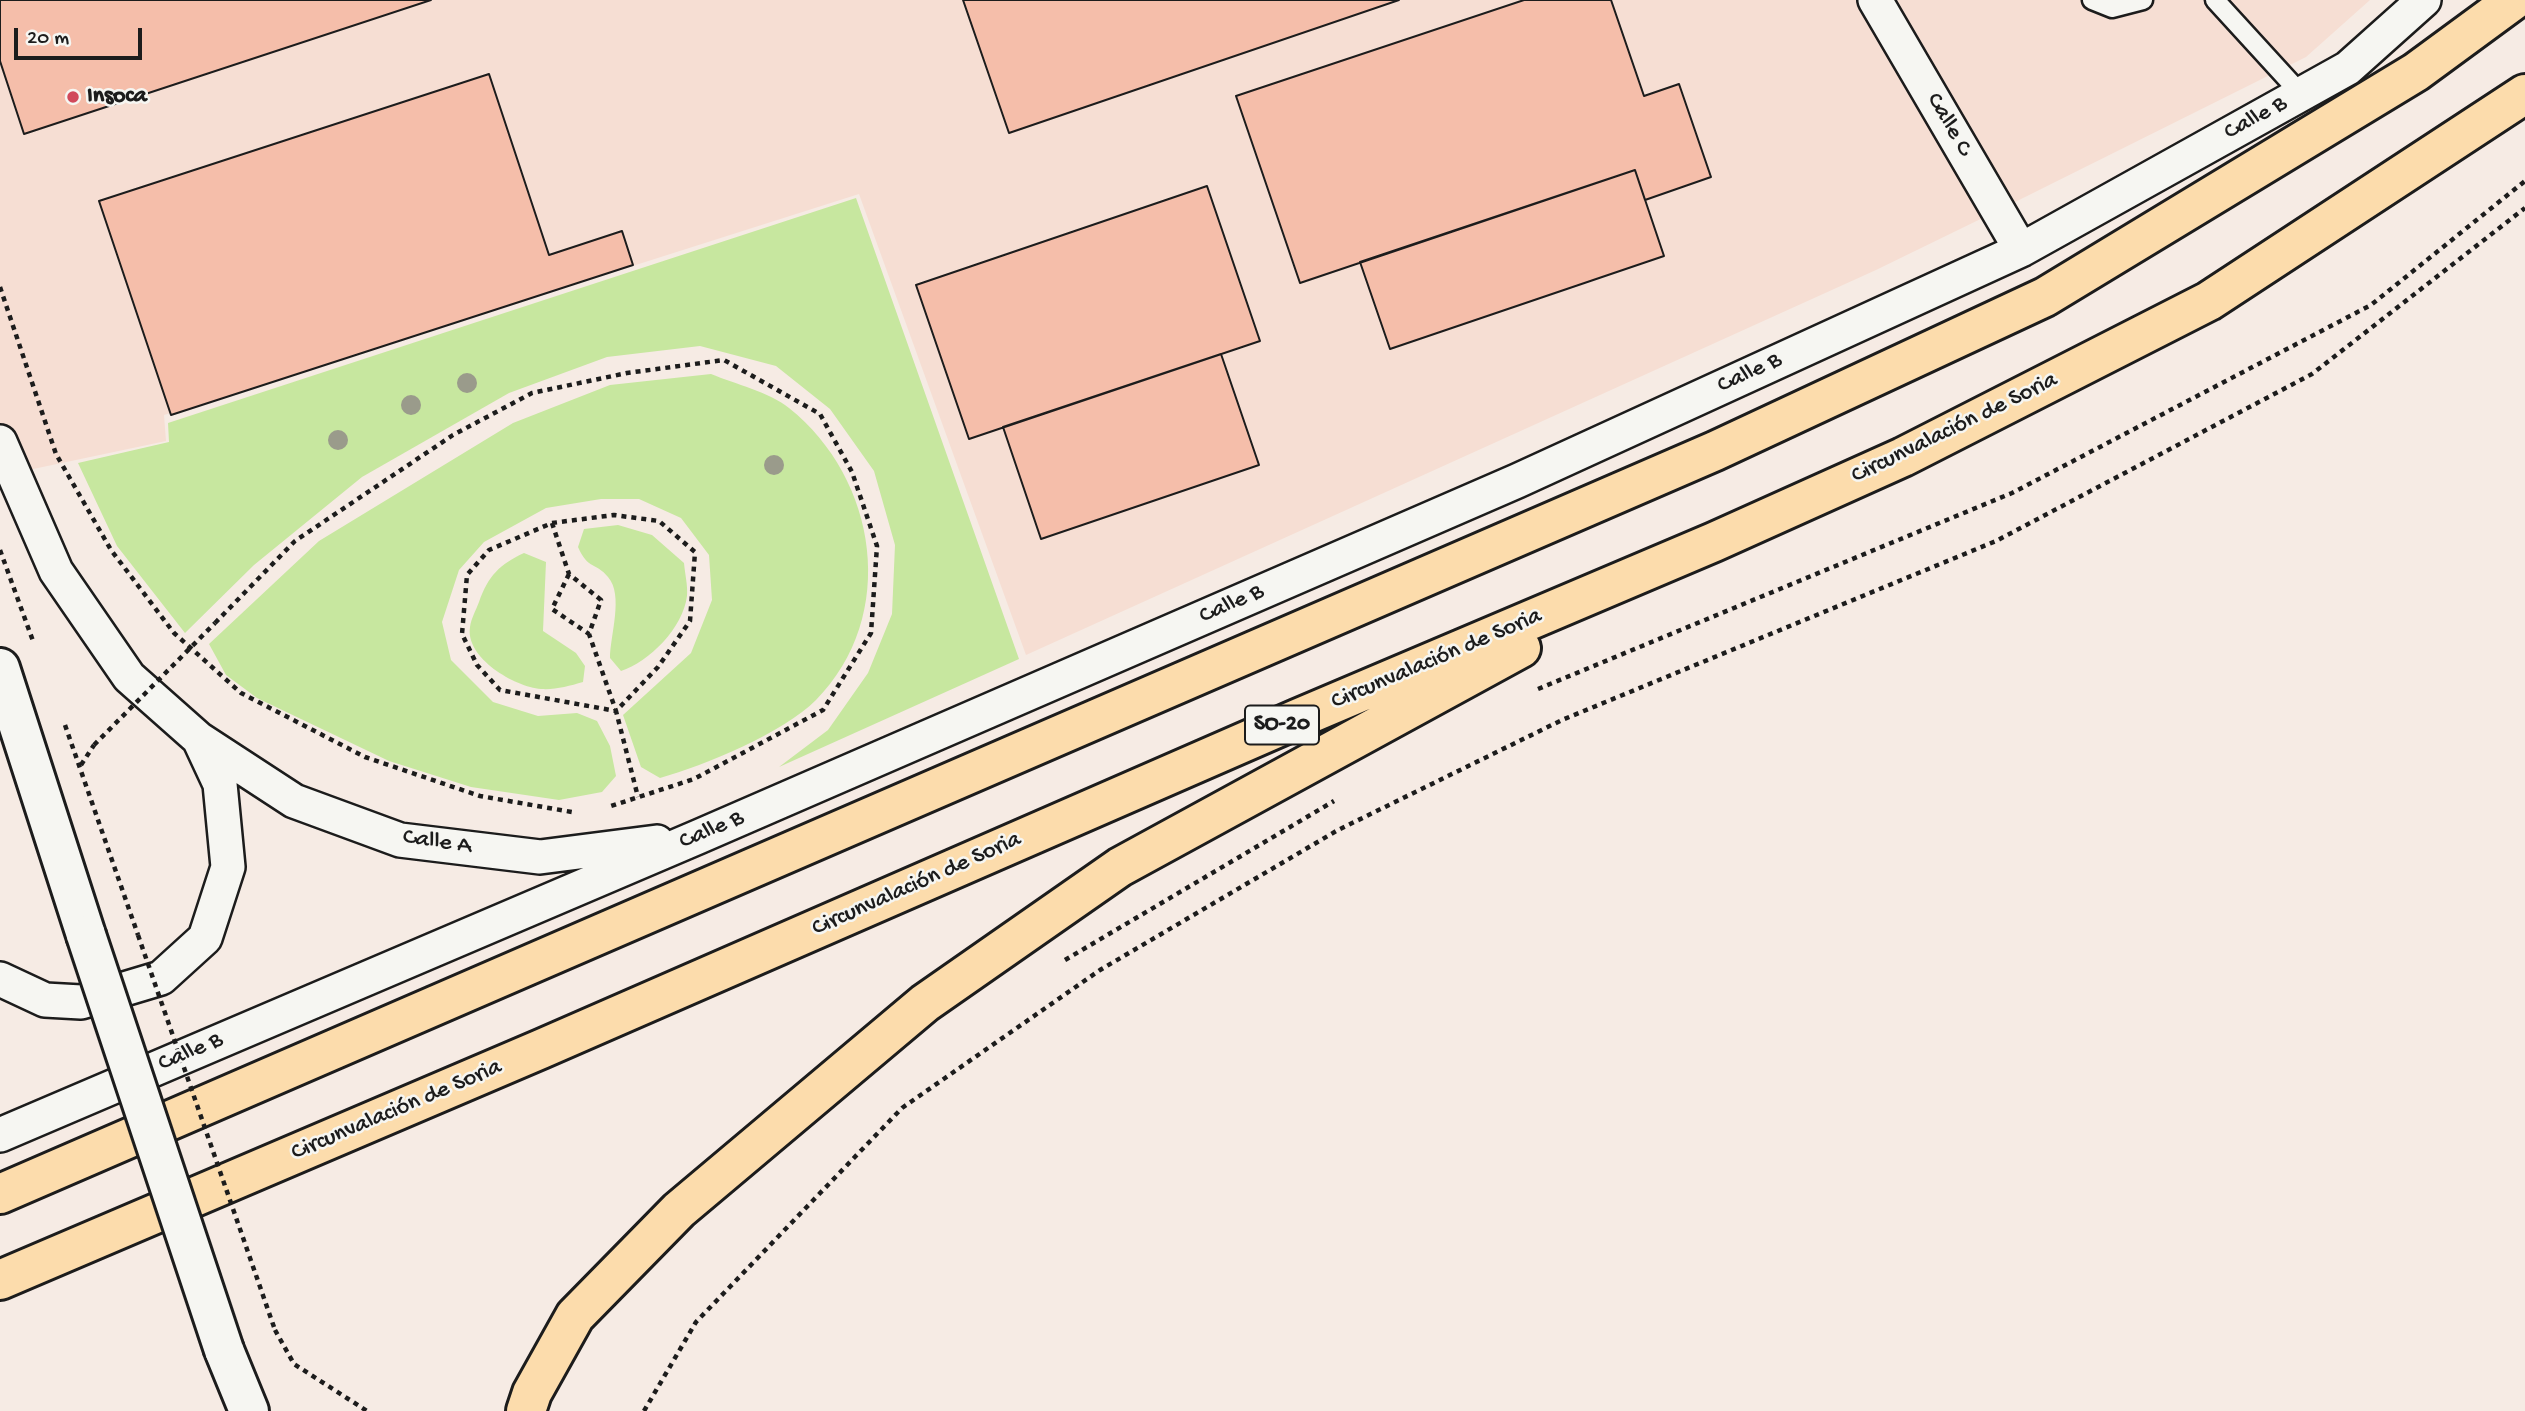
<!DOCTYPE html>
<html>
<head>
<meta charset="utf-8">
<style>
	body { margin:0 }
	#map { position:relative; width:2525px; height:1411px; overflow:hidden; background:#f6ebe4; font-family:"Gochi Hand",sans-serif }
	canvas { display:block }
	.scale { position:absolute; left:14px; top:28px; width:128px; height:32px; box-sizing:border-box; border:4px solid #1c1c1c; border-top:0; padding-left:9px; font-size:21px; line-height:24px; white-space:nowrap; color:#1c1c1c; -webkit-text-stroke:5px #f6f6f2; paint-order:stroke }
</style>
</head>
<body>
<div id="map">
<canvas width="2525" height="1411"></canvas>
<div class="scale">20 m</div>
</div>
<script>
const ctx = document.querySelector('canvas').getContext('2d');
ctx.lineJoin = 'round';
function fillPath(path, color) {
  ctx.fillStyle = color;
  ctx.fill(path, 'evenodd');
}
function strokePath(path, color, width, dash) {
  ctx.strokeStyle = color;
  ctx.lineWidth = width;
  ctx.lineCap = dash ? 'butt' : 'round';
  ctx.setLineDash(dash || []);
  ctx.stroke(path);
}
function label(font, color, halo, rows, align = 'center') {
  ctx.font = font + ' "Gochi Hand",sans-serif';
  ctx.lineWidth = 5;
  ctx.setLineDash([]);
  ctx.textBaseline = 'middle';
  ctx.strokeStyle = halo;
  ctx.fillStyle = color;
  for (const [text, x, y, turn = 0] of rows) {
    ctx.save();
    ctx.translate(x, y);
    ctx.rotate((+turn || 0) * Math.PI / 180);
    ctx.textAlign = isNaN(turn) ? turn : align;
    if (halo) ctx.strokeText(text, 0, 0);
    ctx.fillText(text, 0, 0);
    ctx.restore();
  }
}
const built = new Path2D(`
	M 0,0 L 2370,0 L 2306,57 L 1997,211 L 1876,270 L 1026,655 L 859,194 L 164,415 L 166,441 L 0,476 Z`);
const green = new Path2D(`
	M 856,198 L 1019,659 L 779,767 L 828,730 L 868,673 L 892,614 L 895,545 L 874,471 L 830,409 L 776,366 L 700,346 L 607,357 L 509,393 L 362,477 L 254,565 L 185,633 L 117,546 L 78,463 L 169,442 L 168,423 Z
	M 711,374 C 735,384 769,392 789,408 C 878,479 899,616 816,700 C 783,733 706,765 660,778 L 641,767 L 623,715 L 691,653 L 712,600 L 709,555 L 681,518 L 639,499 L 601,499 L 546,508 L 484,542 L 459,570 L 442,622 L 451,660 L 493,702 L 538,716 L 577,713 L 597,721 L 610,746 L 616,776 L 602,792 L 559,800 L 471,787 L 389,761 L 257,698 L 226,675 L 209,644 L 319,541 L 513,423 L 610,385 Z
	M 618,525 L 652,535 L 684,563 C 685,574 688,586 687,596 C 683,628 649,662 621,671 L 610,658 C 610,636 624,595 608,577 C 596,562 588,570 578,547 L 584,529 Z
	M 524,553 L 546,562 L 543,631 L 576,653 L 585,666 L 583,682 C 569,686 555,690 541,689 C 515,687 465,658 470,627 C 471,619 476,610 479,602 C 488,576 500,564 524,553 Z`);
const building = new Path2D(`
	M 0,0 L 431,0 L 24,134 L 0,61 Z
	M 963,0 L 1399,0 L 1009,133 Z
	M 1524,0 L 1611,0 L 1644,96 L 1679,84 L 1711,177 L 1645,200 L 1635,170 L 1300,283 L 1236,96 Z
	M 489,74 L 549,255 L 622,231 L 633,265 L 171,415 L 99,201 Z
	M 1635,170 L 1664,256 L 1390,349 L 1360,262 Z
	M 1207,186 L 1260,341 L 969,439 L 916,285 Z
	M 1221,354 L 1259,465 L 1041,539 L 1003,427 Z`);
const path = new Path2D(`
	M 0,287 L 56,454 L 111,550 L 174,633 L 241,693 L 365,757 L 480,796 L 572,812
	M 552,523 L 569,574 L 601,600 L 589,634 L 616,711 L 500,690 L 477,665 L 462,634 L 467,575 L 489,550 L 552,523 L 614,515 L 659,521 L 695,552 L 690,621 L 658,667 L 616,711 L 638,797
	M 0,550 L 33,641
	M 569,574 L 552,609 L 589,634
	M 215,623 L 295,541 L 453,435 L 532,393 L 627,373 L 724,360 L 820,414 L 852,472 L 877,546 L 871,633 L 823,710 L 694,779 L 608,807
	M 1538,689 L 2012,493 L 2371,305 L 2525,181
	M 65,725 L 138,935
	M 81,765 L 94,745
	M 1065,960 L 1334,801
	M 275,1330 L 294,1364 L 367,1411
	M 644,1411 L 696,1322 L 902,1108 L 1100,970 L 1338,830 L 1562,720 L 1996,541 L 2312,374 L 2525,208`);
const lane = new Path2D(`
	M 2092,0 L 2112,8 L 2143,0
	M 2215,0 L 2301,94`);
const street = new Path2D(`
	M 1875,0 L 2021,250
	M 0,442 L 56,571 L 129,677 L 199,739 L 220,784 L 228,867 L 205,938 L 161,978 L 81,1002 L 45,1000 L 0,979
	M 199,739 L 294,801 L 400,840 L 540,857 L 657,842
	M 0,1135 L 698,837 L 1517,481 L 2021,250 L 2348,68 L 2424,0`);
const secondary = new Path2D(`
	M 0,668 L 86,935
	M 224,1350 L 249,1411`);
const highway = new Path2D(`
	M 0,1194 L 1715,451 L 2045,297 L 2416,72 L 2514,0
	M 0,1280 L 541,1049 L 1297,719 L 1714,542 L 1903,457 L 2209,301 L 2525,94
	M 526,1411 L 532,1393 L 575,1316 L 679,1210 L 925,1003 L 1120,867 L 1521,648`);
const pathBridge = new Path2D(`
	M 94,745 L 215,623
	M 138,935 L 275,1330`);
const secondaryBridge = new Path2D(`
	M 86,935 L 224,1350`);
const trees = [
	[467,383],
	[411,405],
	[338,440],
	[774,465]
];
const markers = [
	[73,97,7,"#d1495b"]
];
const shields = [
	[1282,725,74]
];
const shieldNames = [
	["SO-20",1282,725]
];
const poiNames = [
	["Insoca",87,97]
];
const streetNames = [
	["Calle B",2256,119,-29],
	["Calle C",1948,125,60],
	["Calle B",1750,374,-25],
	["Circunvalación de Soria",1955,429,-26],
	["Calle B",1232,605,-24],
	["Circunvalación de Soria",1437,660,-23],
	["Calle B",712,831,-23],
	["Calle A",437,843,8],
	["Circunvalación de Soria",917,885,-24],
	["Calle B",191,1053,-23],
	["Circunvalación de Soria",397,1111,-23]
];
fillPath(built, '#f6ded3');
fillPath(green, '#c7e79f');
fillPath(building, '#f5beaa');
strokePath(building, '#1c1c1c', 2);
strokePath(lane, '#1c1c1c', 23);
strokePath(street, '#1c1c1c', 38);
strokePath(secondary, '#1c1c1c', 44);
strokePath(highway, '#1c1c1c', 44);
strokePath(path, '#1c1c1c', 4.5, [5, 5]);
strokePath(lane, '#f6f6f2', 18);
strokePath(street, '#f6f6f2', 33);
strokePath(secondary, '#f6f6f2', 38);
strokePath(highway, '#fcdcac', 38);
strokePath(secondaryBridge, '#1c1c1c', 44, []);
strokePath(pathBridge, '#1c1c1c', 4.5, [5, 5]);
strokePath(secondaryBridge, '#f6f6f2', 38);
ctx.fillStyle = '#9a9b8b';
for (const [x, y] of trees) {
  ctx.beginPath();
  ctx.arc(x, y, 10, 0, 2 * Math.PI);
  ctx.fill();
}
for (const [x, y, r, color] of markers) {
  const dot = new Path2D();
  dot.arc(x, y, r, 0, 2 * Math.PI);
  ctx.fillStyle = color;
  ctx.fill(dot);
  strokePath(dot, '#f6f6f2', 2.5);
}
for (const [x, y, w] of shields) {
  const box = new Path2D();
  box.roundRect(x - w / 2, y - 19.5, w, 39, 5);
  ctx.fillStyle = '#f6f6f2';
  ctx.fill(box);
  strokePath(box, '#1c1c1c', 2);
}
label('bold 23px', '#1c1c1c', null, shieldNames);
label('bold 24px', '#1c1c1c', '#f6f6f2', poiNames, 'left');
label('24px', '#1c1c1c', '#f6f6f2', streetNames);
</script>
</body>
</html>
